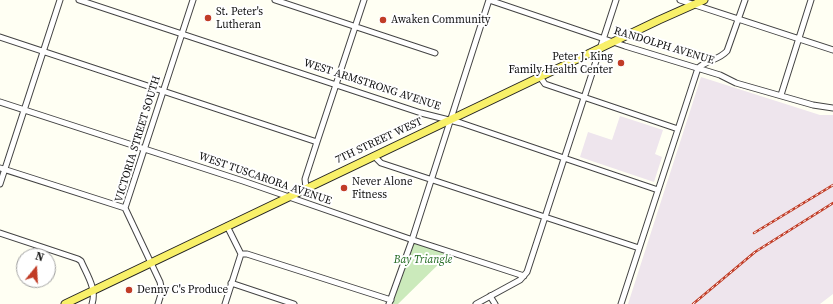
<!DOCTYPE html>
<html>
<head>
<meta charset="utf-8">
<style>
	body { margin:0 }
	#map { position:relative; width:833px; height:304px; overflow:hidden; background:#fffff3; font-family:"Source Serif 4",serif }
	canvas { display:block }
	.north { position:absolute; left:16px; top:248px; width:40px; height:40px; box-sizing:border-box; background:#fff; border:1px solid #9f9f9f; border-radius:50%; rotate:18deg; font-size:11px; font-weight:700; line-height:16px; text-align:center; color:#101010 }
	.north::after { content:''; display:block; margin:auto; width:14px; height:18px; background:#c13c26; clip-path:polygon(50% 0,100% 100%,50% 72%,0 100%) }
</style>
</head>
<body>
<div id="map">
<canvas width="833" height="304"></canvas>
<div class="north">N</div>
</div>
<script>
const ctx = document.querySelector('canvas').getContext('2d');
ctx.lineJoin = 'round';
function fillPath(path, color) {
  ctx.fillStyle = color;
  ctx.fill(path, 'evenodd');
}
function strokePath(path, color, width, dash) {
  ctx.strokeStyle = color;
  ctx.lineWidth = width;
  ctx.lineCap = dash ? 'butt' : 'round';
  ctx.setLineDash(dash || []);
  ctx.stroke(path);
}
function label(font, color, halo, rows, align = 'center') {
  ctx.font = font + ' "Source Serif 4",serif';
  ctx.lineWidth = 4;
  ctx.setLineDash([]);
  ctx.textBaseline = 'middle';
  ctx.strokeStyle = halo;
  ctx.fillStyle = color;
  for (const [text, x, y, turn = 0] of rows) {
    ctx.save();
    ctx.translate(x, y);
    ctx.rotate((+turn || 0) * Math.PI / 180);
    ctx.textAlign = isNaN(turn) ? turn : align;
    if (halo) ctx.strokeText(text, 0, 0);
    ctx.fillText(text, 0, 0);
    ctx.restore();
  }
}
const industrial = new Path2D(`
	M 701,77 L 820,115 L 833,115 L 833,294 L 820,304 L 628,304 Z
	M 620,116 L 663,130 L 655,154 L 662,157 L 654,182 L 580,157 L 588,132 L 612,140 Z`);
const green = new Path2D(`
	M 416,243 L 450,253 L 398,304 L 392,304 L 412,245 Z`);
const minor = new Path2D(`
	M 79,0 L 421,113 L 461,123 L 658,190
	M 275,0 L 435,53
	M 489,0 L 625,46 L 720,75 L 736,83 L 813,105 L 833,108
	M 680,0 L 833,50
	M 0,37 L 317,142
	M 698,68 C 707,60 719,60 727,51 L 745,0
	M 540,77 L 545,84 L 678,129
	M 781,95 L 811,0
	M 0,102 L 243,181 L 407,238 L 524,276
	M 374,156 L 381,163 L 639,248
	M 0,168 L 125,208
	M 0,184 L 60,0
	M 306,188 L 305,179 L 317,142 L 364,0
	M 0,233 L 78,259 L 81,261 C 87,275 97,289 92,304
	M 241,254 L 247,254 L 391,300
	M 231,283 L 294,304
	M 490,296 L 495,304
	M 158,304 L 162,291 L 160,282 L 125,208 L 193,0
	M 225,304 L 241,254 L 227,226
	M 389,304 L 411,243 L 489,0
	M 476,304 L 520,280 L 527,272 L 616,0
	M 621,304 L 698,68`);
const major = new Path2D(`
	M 65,304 L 659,20 L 704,0`);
const rail = new Path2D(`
	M 754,233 L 833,185
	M 693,304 L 755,252 L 833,203`);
const markers = [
	[208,18,4,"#c13c26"],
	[383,20,4,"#c13c26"],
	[621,63,4,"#c13c26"],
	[344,188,4,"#c13c26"],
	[129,290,4,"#c13c26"]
];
const poiNames = [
	["St. Peter's",216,12],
	["Lutheran",216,25],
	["Awaken Community",391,20],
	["Peter J. King",613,57,"right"],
	["Family Health Center",613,70,"right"],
	["Never Alone",352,182],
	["Fitness",352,195],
	["Denny C's Produce",137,290]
];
const streetNames = [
	["RANDOLPH AVENUE",664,46,17],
	["WEST ARMSTRONG AVENUE",372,85,18],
	["VICTORIA STREET SOUTH",138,139,-73],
	["7TH STREET WEST",379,141,-25],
	["WEST TUSCARORA AVENUE",265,179,19]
];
const parkNames = [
	["Bay Triangle",423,260]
];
fillPath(industrial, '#eee5ed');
fillPath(green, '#cbeabb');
strokePath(minor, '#434343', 7);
strokePath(major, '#212121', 9);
strokePath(minor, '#fff', 5);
strokePath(major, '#f8f069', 7);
strokePath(rail, '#c13c26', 2.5);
strokePath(rail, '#fff', 1, [3]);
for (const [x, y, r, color] of markers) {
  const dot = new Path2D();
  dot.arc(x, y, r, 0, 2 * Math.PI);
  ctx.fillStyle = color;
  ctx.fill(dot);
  strokePath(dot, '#fff', 1.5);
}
label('11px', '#101010', '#fff', poiNames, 'left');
label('11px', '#101010', '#fff', streetNames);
label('italic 11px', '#20691f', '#fff', parkNames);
</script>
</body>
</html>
